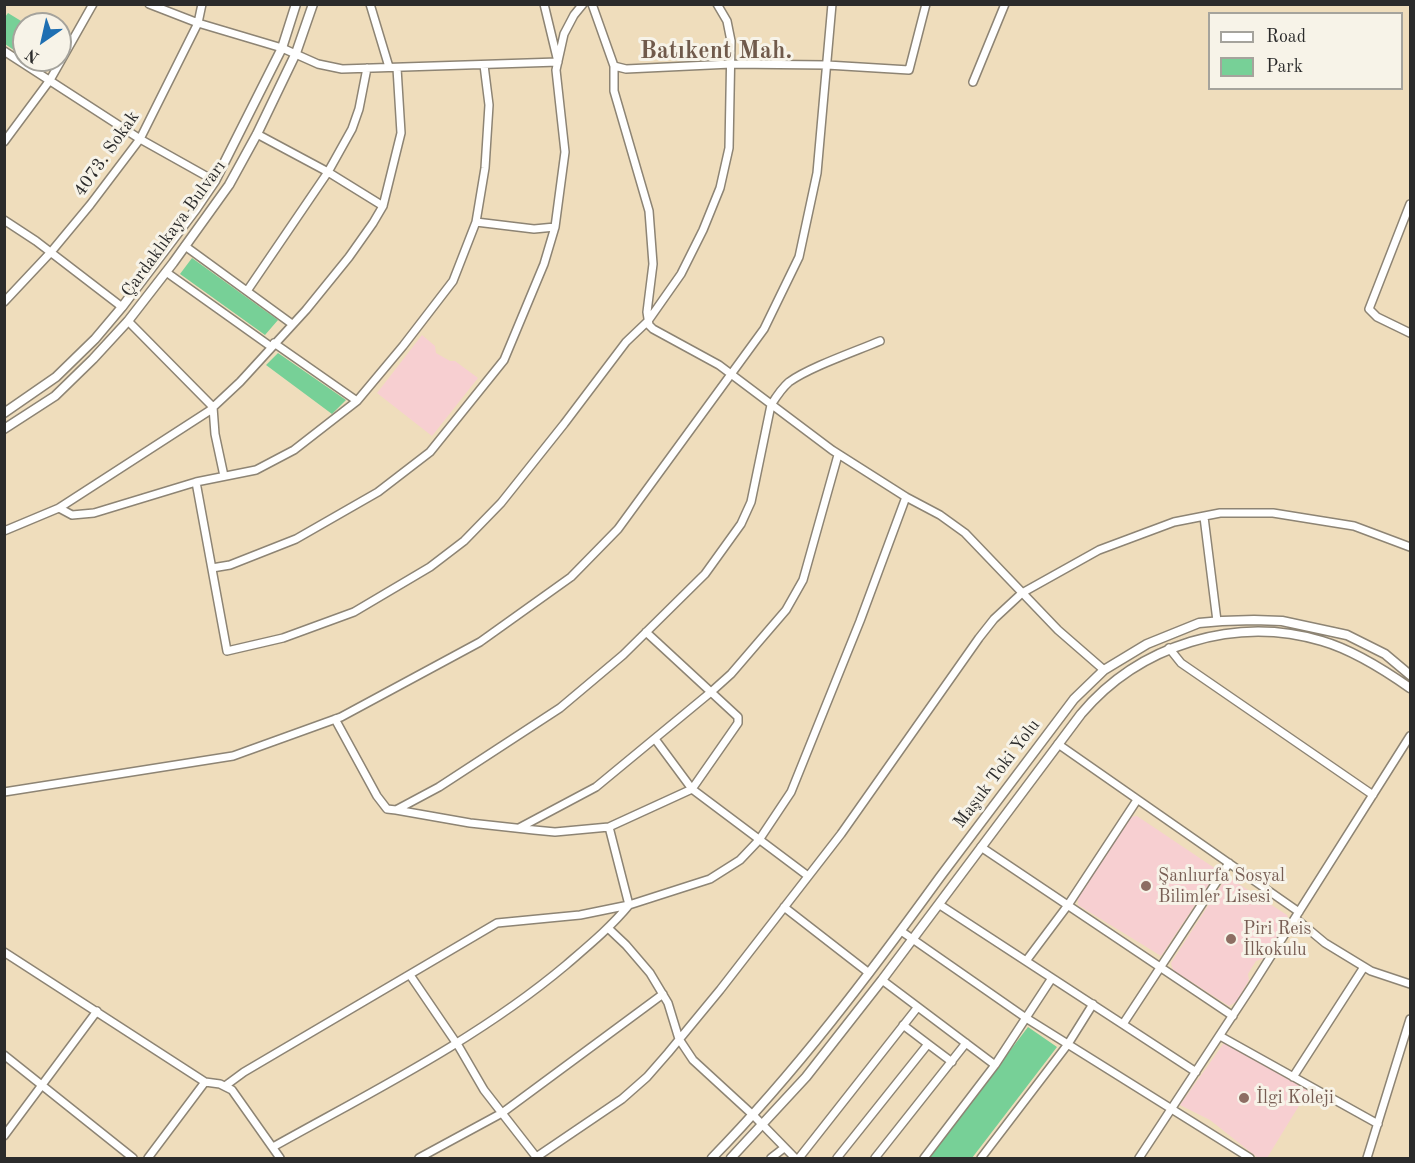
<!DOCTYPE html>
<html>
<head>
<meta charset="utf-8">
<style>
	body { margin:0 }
	#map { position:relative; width:1415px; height:1163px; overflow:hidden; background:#efddbc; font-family:"Old Standard TT",serif }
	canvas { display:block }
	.frame { position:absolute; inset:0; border:6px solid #2b2b2b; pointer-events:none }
	.legend { position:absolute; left:1208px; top:12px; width:195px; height:78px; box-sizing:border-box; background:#f7f3e8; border:2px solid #a5a39c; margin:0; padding:8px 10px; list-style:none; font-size:18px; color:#2b2b2b }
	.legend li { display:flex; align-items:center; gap:12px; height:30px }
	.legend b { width:30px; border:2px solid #a5a39c }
	.north { position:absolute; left:12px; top:12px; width:60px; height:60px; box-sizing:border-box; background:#f7f3e8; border:2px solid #a5a39c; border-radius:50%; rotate:214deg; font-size:16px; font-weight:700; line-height:24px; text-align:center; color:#2b2b2b }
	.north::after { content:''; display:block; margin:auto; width:21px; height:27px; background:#1f6fb2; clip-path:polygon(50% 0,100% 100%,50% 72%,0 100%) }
</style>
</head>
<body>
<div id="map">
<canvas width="1415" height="1163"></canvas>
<div class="frame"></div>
<ul class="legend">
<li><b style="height:8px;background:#fff"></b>Road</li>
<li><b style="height:16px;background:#77d097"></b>Park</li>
</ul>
<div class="north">N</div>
</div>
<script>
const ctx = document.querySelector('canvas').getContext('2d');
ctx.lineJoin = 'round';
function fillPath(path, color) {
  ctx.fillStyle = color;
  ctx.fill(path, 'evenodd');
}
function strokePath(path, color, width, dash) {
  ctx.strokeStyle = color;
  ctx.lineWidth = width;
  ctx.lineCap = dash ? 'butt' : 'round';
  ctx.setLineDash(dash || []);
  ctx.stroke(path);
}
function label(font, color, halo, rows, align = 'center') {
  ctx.font = font + ' "Old Standard TT",serif';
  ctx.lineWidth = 6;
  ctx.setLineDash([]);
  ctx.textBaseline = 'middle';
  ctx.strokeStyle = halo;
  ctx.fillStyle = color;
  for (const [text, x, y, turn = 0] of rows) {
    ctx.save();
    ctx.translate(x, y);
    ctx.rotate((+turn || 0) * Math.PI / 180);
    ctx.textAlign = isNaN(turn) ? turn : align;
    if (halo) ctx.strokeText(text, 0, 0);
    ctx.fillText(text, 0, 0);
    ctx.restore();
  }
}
const built = new Path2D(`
	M 422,335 L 435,346 L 436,353 L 450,361 L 455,361 L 478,378 L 432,436 L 377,393 Z
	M 1137,816 L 1216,869 L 1215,875 L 1161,956 L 1078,905 L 1078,896 L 1130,817 Z
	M 1231,879 L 1287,915 L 1289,921 L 1265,958 L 1256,961 L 1248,974 L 1249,980 L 1236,1002 L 1229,1006 L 1173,970 L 1171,963 L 1224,881 Z
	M 1226,1040 L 1308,1091 L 1267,1158 L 1258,1158 L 1210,1120 L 1180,1105 Z`);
const green = new Path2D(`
	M 8,13 L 26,24 L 24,24 L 24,57 L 5,44 L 5,17 Z
	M 192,258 L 278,320 L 265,335 L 180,274 Z
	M 278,353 L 346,400 L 332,414 L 266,365 Z
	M 1028,1027 L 1057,1047 L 972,1158 L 928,1158 Z`);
const minor = new Path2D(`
	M 149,4 L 198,23 L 282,48 L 318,64 L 342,69 L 558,62 L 544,4
	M 370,4 L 389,67
	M 592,4 L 614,66 L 614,91 L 649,211 L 653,264 L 647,312 L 649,325 L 653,329 L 719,365 L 832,450 L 906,497 L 940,515 L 965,533 L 1058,630 L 1104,670
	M 4,51 L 140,139 L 215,181
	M 614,66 L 626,69 L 731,64 L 827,65 L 909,70 L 926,4
	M 973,82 L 1005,4
	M 257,134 L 328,172 L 383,206
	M 4,142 L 50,80 L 93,4
	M 1410,204 L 1369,309 L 1377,317 L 1410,333
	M 4,220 L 36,241 L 122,307
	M 476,222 L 534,229 L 555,227
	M 185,246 L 292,324
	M 166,272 L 270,346
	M 247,291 L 328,172 L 352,129 L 359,109 L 367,68
	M 4,302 L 51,252 L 90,205 L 140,139 L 198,23 L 202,4
	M 128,321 L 213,407 L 215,434 L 224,476
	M 274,343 L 357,401
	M 196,482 L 227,651 L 283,638 L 354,612 L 430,567 L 464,541 L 501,503 L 564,424 L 626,342 L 648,321 L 681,274 L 703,230 L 720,188 L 729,148 L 731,41 L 727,21 L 717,4
	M 59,508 L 72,515 L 94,513 L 196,482 L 256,470 L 294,450 L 357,401 L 403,346 L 453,281 L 476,222 L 485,168 L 489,105 L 484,65
	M 1204,517 L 1217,621
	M 4,531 L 59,508 L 209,411 L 240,382 L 306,310 L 349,257 L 373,223 L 383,206 L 401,133 L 397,68
	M 212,568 L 230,565 L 296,539 L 378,492 L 430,452 L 504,360 L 544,264 L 555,227 L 565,152 L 556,70 L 564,34 L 574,15 L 583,4
	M 1169,648 L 1181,663 L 1373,795
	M 335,719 L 377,796 L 387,809 L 396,810 L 439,787 L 560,708 L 623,655 L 705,574 L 741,524 L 751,502 L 771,405 C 776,397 782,388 789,382 C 810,367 854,352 880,341
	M 655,739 L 692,789 L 808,876
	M 1058,744 L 1299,912
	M 4,792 L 233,756 L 341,717 L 480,642 L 571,577 L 618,529 L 764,329 L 799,257 L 817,173 L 832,4
	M 396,810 L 470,823 L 534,830 L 555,832 L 609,827 L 692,789 L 738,723 L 738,717 L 646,632
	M 519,828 L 596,787 L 711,692 L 731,674 L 786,610 L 803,580 L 838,455
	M 981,847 L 1233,1016
	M 940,905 L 1196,1072
	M 784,907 L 869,973
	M 1295,918 L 1325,943 L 1371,971 L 1410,984
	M 608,928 L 626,945 L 650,973 L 668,1003 L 679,1039 L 693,1060 L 754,1116 L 795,1158
	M 901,931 L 1026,1018 L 1250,1158
	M 4,952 L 205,1082 L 220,1084 L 232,1090 L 280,1158
	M 1026,961 L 1068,905 L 1137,800
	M 410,975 L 459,1047 L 484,1090 L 537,1158
	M 882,980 L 995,1065
	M 1123,1024 L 1229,863
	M 903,1025 L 928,1044
	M 1220,1036 L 1378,1124
	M 4,1055 L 133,1158
	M 1293,1077 L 1364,967
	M 225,1086 L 244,1072 L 497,923 L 580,915 L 629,905 L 710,879 L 740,860 L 759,840 L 791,792 L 860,621 L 906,497
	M 4,1136 L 97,1011
	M 273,1147 C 373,1091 478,1039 566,965 C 588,946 610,928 629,905 L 609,827
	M 148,1158 L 205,1082
	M 419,1158 L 502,1113 L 663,994
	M 535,1158 L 622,1099 L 647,1077 L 668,1053 L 720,990 L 841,834 L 979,638 L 994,619 L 1022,593 L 1099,550 L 1174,522 L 1220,513 L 1273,513 L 1354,526 L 1410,547
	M 771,1158 L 784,1148
	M 799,1158 L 917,1008
	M 837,1158 L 928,1044 L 952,1062
	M 875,1158 L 966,1043
	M 924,1158 L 995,1065 L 1052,978
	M 981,1158 L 1068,1044 L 1093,1004
	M 1139,1158 L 1252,986 L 1410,736
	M 1367,1158 L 1410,1019`);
const major = new Path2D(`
	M 4,413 L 56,377 L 95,339 L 122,307 L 196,209 L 215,181 L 282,48 L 296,4
	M 4,429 L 55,396 L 93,359 L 128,321 L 173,263 L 229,185 L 257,134 L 296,53 L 313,4
	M 712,1158 C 796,1072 869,975 940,877 C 984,818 1029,759 1074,699 L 1104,670 L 1147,644 L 1199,623 L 1222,621 L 1254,620 L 1282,621 L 1347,635 L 1385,654 L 1410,675
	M 731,1158 L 806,1077 L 882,980 L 1081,714 C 1139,645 1235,615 1322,641 C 1353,650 1383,669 1410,688`);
const markers = [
	[1146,886,6,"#8d6e63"],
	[1231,939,6,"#8d6e63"],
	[1244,1098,6,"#8d6e63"]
];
const streetNames = [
	["4073. Sokak",107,154,-55],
	["Çardaklıkaya Bulvarı",174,229,-54],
	["Maşuk Toki Yolu",997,774,-53]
];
const educationNames = [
	["Şanlıurfa Sosyal",1158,876],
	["Bilimler Lisesi",1158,897],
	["Piri Reis",1243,929],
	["İlkokulu",1243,950],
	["İlgi Koleji",1256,1098]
];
const districtNames = [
	["Batıkent Mah.",716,52]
];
fillPath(built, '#f7cfd1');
fillPath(green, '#77d097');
strokePath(minor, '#8d8474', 10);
strokePath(major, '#8d8474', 11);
strokePath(minor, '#fff', 7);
strokePath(major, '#fff', 8);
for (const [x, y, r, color] of markers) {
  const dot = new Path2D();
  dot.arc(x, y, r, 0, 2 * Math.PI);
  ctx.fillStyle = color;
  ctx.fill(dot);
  strokePath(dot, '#f7f3e8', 2);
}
label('18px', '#2b2b2b', '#f7f3e8', streetNames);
label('18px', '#785e54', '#f7f3e8', educationNames, 'left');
label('bold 24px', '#705a4b', '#f7f3e8', districtNames);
</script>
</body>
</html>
